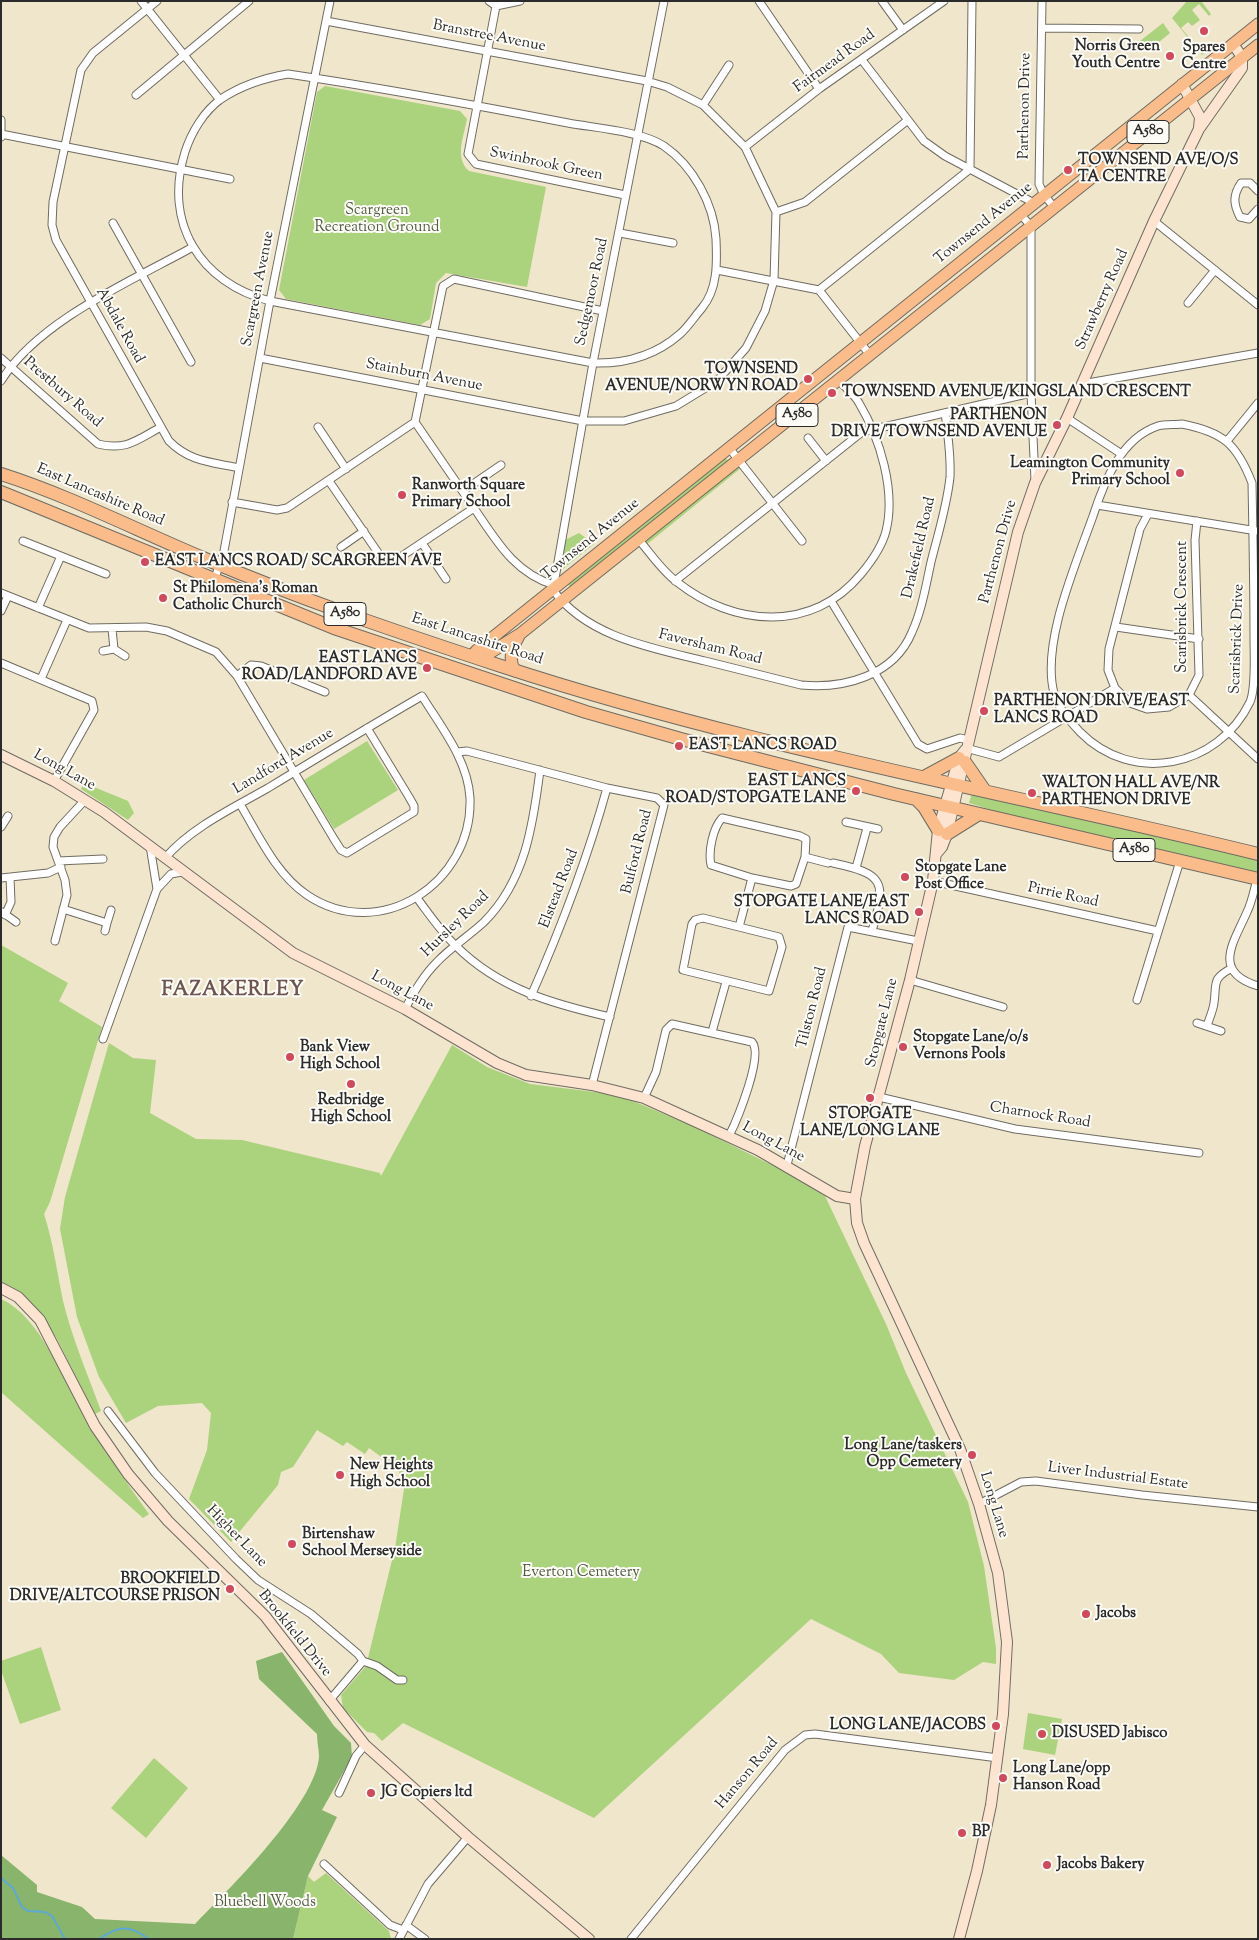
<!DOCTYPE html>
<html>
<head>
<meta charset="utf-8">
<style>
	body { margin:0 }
	#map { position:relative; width:1259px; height:1940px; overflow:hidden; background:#efe6cb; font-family:"Sorts Mill Goudy",serif }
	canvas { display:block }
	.frame { position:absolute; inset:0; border:2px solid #2b2b2b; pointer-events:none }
</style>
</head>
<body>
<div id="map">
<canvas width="1259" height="1940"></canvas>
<div class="frame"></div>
</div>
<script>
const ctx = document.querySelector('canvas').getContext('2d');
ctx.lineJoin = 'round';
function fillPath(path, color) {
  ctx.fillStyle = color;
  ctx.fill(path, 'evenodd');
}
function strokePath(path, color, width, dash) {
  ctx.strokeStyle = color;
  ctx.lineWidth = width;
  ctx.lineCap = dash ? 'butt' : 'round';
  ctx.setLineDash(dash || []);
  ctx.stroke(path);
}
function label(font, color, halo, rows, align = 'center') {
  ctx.font = font + ' "Sorts Mill Goudy",serif';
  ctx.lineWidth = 4;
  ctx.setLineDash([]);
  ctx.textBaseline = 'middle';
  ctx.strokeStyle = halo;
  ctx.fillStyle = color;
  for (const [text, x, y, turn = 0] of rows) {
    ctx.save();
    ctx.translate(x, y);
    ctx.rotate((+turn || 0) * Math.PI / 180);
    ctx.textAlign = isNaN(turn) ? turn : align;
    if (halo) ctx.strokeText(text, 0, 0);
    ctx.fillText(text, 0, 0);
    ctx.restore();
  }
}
const green = new Path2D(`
	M 1187,1 L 1201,1 L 1211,14 L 1209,16 L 1199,4 L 1192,10 L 1200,20 L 1192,26 L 1188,22 L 1181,28 L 1201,51 L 1206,52 L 1202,55 L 1172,18 Z
	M 1163,23 L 1170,33 L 1148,51 L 1140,41 Z
	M 325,86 L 460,111 L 467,119 C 464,136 454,158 469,171 L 546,187 L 527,287 L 446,273 L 436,283 L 430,319 L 420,325 L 286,299 L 279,290 L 317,92 Z
	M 725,457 L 729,462 L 572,589 L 567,583 Z
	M 738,467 L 741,468 L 646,545 L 646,540 Z
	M 579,533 L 594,544 L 563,569 L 561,566 L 565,540 Z
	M 367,741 L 398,790 L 334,829 L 304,780 Z
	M 84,783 L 128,801 L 134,813 L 128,820 L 81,789 Z
	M 972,793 L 1258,860 L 1258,875 L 1021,819 L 969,803 Z
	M 1,945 L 68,983 L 59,1001 L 102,1027 L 50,1202 L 44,1214 C 53,1242 57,1271 63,1301 C 72,1338 88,1375 101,1411 L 95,1414 L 56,1337 L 33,1308 L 1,1285 Z
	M 109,1043 L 133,1058 L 156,1060 L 150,1113 L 196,1139 L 242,1140 L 380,1173 L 381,1176 L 452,1045 L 487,1067 L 530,1084 L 619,1095 L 697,1128 L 794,1176 L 825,1196 L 886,1324 L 906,1373 L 968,1502 L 984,1566 L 996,1648 L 996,1664 L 983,1662 L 954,1680 L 899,1673 L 881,1654 L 811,1619 L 594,1818 L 403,1723 L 382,1741 L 374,1733 L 367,1732 L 343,1708 L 341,1695 L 366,1666 L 395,1548 L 404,1489 L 398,1469 L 369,1448 L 365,1454 L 347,1442 L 343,1446 L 317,1430 L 293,1467 L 281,1472 L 278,1485 L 231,1542 L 189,1499 L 207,1450 L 211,1413 L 202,1403 L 158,1406 L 126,1423 L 99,1377 L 77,1317 L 60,1229 L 65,1197 Z
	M 1,1299 C 41,1317 62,1379 84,1415 C 104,1450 126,1482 149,1514 L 143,1518 L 1,1392 Z
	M 41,1647 L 61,1710 L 20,1724 L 1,1670 L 1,1661 Z
	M 1028,1713 L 1062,1719 L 1055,1755 L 1023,1749 Z
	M 154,1758 L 188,1788 L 146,1838 L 111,1808 Z
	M 326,1873 L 389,1931 L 391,1939 L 293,1939 L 308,1876 L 314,1882 Z`);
const forest = new Path2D(`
	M 282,1652 L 334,1726 L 351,1743 L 352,1757 L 322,1810 L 337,1817 L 308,1876 L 293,1939 L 1,1939 L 1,1855 L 37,1885 L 37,1892 L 82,1907 L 95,1919 L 195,1924 C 228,1890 315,1805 319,1757 C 319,1750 317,1742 317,1734 L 259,1679 L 256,1661 Z`);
const stream = new Path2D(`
	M 1,1878 L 13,1888 L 22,1907 L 28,1911 L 45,1912 L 52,1916 L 65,1939
	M 99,1939 C 118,1926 130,1924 148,1939`);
const street = new Path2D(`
	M 141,1 L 220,100
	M 157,1 L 93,53 L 81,70 L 53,202 L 52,225 L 56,240 L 169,441 C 190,462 211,462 239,468
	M 489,1 L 496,6 L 520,1
	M 664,1 L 593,363 L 553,590 C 587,637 652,648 705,661 C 737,669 769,677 801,685 C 844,689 894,676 912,632 C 922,610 926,585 931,562 C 938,534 947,506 950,477 C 951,455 948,434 945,413
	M 759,1 L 819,89
	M 882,1 L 903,30
	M 1042,1 L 1039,184 L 1044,195 L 1054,207
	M 496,6 L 468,154 L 476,164 L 625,195
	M 1043,28 L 1139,29
	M 862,60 L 924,141 L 945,156 L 1034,203
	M 288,74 C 382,88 475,105 568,123 C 595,128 641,131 664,146 C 693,166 714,204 716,239 C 717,262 718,289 702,308 C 695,316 688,327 680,334 C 655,356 625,364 593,363 L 270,301 C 200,283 163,223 185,152 C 191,133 204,111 221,99 C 242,85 264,78 288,74 Z
	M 136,95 L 249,1
	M 703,105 L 729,65
	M 1,120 L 1,137
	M 1,134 L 230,179
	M 745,147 L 819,89 L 944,1
	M 1258,191 L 1250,183 L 1241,183 C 1233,195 1233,204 1240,217 L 1249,219 L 1258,209
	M 776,212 L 805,202 L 908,120
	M 1020,214 L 1031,226 L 1031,393 L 1035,480
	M 1154,221 L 1258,305
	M 113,223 L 191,362
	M 620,233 L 673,243
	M 717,270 L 819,290 L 870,355
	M 819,290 L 970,169 L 972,1
	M 1188,303 L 1215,270
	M 1,358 L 98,444 C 126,451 137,440 161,427
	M 260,358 L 583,421 L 624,421 L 676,406 L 717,381 L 746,348 L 765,311 L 774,280 L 776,212 L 745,147 L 703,105 L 667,87 L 647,81 L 326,21
	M 1,381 C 38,321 131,281 193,247
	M 1082,384 L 1258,353
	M 1067,418 L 1120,453
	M 415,422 L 443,286 L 454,279 L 603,311
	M 1182,424 C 1223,432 1237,444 1252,483 C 1253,535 1254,587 1254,639 C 1254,655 1256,688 1250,702 C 1218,768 1132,785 1080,732 C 1069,720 1058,708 1054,693 C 1041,643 1076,564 1093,516 C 1104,482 1121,438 1158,426 C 1165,424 1175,425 1182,424 Z
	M 318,427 L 346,469
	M 808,438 L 826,461
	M 1227,441 L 1258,403
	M 730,449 L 802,541
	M 463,491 L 501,465
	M 232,502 L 277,510 L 287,508 L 415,422 L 474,508 L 393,562 L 383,560 L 329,481
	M 1097,505 L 1257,531
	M 474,508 C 496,540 514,573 554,585
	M 1148,514 L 1140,529 L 1109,649 L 1108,670 L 1115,688 L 1130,703 L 1147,709 L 1169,707 L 1189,695 L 1199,675 L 1195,540 L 1197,521
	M 639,540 C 651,554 662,571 677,582 C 734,627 812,633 861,574 C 871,562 882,547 886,531 C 896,491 880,438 859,403 C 855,395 846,388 839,381
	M 23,541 L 106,574
	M 422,543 L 446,579
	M 341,547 L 364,531
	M 214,581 L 224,551 L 270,301 L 330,1
	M 675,581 L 862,432 L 1031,393
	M 1,593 L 89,628 L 146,627 L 167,631 L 216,652 L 237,676 L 334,839 L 341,850 L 347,853 L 414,812 L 414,806 L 409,797 L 367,728
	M 831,601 L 918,744 L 927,749 L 960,738 L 968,740
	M 38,608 L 61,556
	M 1,611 L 8,596
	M 1116,627 L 1199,639
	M 112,629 L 114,649
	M 103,651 L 114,649 L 125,656
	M 1,663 L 92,701 L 94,710 L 54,781
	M 237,676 L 251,665 L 261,666 L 325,692
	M 41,679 L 67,620
	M 1189,695 L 1258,759
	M 966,748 L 999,757 L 1115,688
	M 457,752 L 467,751 L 607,788 L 657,798 L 664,805 L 592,1085
	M 722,818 L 800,836 L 806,839 L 805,857 L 796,884 L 791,886 L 752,878 L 711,865 C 708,851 713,828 722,818 Z
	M 846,822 L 878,829
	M 1,827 L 8,816
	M 150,846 L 157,889 L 171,874 L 182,872
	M 805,857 L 828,863
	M 165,858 C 192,827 233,808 268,788 C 319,757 370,726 422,696 C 441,727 468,760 470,798 C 473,883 380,944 307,895 C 276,874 259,836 240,804
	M 58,861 L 103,859
	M 833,863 C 884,874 887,881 872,931
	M 856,868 L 867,828
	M 1,878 L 48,873 L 61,867
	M 1257,879 C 1254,890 1252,902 1247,912 C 1234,942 1211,972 1258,986
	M 933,881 L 1158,931
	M 417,898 C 429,914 441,932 456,946 C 499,989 553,1004 610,1017
	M 63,909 L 107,923 L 105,931
	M 2,912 L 16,922
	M 5,915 L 11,902 L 10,877
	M 703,918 L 779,937 L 782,947 L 769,991 L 683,970 L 692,924 L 695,920 Z
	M 107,923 L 111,910
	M 739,927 L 752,878
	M 55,941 L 67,895 L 65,880 L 53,847 L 54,837 L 60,827 L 85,800
	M 910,980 L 1003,1007
	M 531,996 C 561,928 587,860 607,788
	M 1137,1000 L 1180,861
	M 405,1009 C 414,992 423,976 437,962 C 451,947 469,936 484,922 C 525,881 533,826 540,770
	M 1197,1023 L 1221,1031
	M 1207,1026 C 1209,1019 1213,1011 1214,1003 C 1217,983 1211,979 1232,968
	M 712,1032 L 726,982
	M 103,1039 L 157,889
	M 879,1097 L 1015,1129 L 1199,1153
	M 644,1098 L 656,1072 L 666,1030 L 672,1024 L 752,1042 C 764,1055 737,1120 729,1136
	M 787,1165 L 848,927 L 918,941
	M 108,1411 L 155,1473 L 236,1559 L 258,1580 L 311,1614 L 358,1654 L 363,1661 L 329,1701
	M 979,1504 L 1021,1482 L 1036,1481 L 1142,1495 L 1258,1507
	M 363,1661 L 377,1666 L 397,1680 L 403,1680
	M 339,1793 L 356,1756 L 365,1745
	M 324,1864 L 390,1925 L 403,1930
	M 406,1925 L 425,1939
	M 399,1939 L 428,1884 L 468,1837
	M 631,1939 L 785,1750 L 805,1735 L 815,1734 L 998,1758`);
const secondary = new Path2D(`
	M 1182,84 L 1200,117 L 1199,128
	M 1,755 L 54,781 L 104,812 L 293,953 L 405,1009 L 497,1063 L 526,1075 L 592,1085 L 644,1098 L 758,1150 L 837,1196 L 855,1199
	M 937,853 L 942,847 L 947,834 L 1018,532 L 1035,483 L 1067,418 L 1154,221 L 1199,129 L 1242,68 L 1242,57 L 1233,44
	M 1,1288 L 18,1297 L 40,1320 L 95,1426 L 128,1474 L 168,1521 L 265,1616 L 365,1745 L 468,1837 L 589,1939
	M 959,1939 L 977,1871 L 991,1805 L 1003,1714 L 1007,1642 L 998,1573 L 979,1504 L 960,1449 L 864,1243 L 857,1223 L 855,1199 L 865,1146 L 910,980 L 933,881 L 938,830 L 959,758 L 965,750`);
const primary = new Path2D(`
	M 472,656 L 477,650 L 1258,24
	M 480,659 L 520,634 L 1258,45
	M 515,671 C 507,657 513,647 520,634`);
const highway = new Path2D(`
	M 1,474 C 70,496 136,530 203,558 C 300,599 400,633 501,666 C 748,747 1006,792 1258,854
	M 1,492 L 334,628 L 586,712 L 681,739 L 894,794 L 1258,879
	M 965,762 L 985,791
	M 924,777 L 959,758
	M 916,799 L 924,807 L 938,830
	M 947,834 L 979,814`);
const markers = [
	[1204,31,5,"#d1495b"],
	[1170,56,5,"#d1495b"],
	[1068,170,5,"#d1495b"],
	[808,379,5,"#d1495b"],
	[832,393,5,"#d1495b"],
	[1057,425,5,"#d1495b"],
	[1180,473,5,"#d1495b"],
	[402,495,5,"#d1495b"],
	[145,562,5,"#d1495b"],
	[163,598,5,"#d1495b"],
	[427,668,5,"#d1495b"],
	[984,711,5,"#d1495b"],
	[679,746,5,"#d1495b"],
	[856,791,5,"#d1495b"],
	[1032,793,5,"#d1495b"],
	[905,877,5,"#d1495b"],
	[919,912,5,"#d1495b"],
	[903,1047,5,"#d1495b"],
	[290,1057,5,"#d1495b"],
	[351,1084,5,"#d1495b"],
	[870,1098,5,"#d1495b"],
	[972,1455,5,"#d1495b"],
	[340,1475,5,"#d1495b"],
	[292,1544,5,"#d1495b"],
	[230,1589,5,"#d1495b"],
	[1086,1614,5,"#d1495b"],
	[996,1726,5,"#d1495b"],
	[1042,1734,5,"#d1495b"],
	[1003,1778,5,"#d1495b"],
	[371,1793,5,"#d1495b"],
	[962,1833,5,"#d1495b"],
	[1047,1865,5,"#d1495b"]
];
const shields = [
	[1148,132,42],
	[797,415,42],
	[345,614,42],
	[1134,850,42]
];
const shieldNames = [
	["A580",1148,132],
	["A580",797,415],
	["A580",345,614],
	["A580",1134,850]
];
const streetNames = [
	["Branstree Avenue",489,37,11],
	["Fairmead Road",835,62,-36],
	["Parthenon Drive",1026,106,-89],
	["Swinbrook Green",546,165,12],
	["Townsend Avenue",984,224,-39],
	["Scargreen Avenue",259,289,-79],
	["Sedgemoor Road",593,292,-78],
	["Strawberry Road",1103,300,-66],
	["Abdale Road",119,326,61],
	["Stainburn Avenue",424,376,11],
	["Prestbury Road",62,393,41],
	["East Lancashire Road",100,496,23],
	["Townsend Avenue",591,540,-39],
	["Drakefield Road",920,548,-77],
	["Parthenon Drive",999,552,-75],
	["Scarisbrick Crescent",1183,607,-90],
	["Scarisbrick Drive",1238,639,-88],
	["East Lancashire Road",477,640,18],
	["Faversham Road",710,648,14],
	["Landford Avenue",284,762,-31],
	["Long Lane",64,771,29],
	["Bulford Road",638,852,-76],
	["Elstead Road",560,889,-69],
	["Pirrie Road",1063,896,12],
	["Hursley Road",456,925,-44],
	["Long Lane",402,992,28],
	["Tilston Road",813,1008,-76],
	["Stopgate Lane",883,1023,-76],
	["Charnock Road",1040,1116,9],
	["Long Lane",773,1143,28],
	["Liver Industrial Estate",1118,1477,7],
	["Long Lane",993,1505,73],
	["Higher Lane",236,1537,46],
	["Brookfield Drive",294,1634,51],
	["Hanson Road",748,1774,-50]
];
const poiNames = [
	["Norris Green",1160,47,"right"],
	["Youth Centre",1160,64,"right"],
	["Spares",1204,48,"center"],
	["Centre",1204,65,"center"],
	["TOWNSEND AVE/O/S",1078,161],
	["TA CENTRE",1078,178],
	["TOWNSEND",798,370,"right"],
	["AVENUE/NORWYN ROAD",798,387,"right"],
	["TOWNSEND AVENUE/KINGSLAND CRESCENT",842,393],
	["PARTHENON",1047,416,"right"],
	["DRIVE/TOWNSEND AVENUE",1047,433,"right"],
	["Leamington Community",1170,464,"right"],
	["Primary School",1170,481,"right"],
	["Ranworth Square",412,486],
	["Primary School",412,503],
	["EAST LANCS ROAD/ SCARGREEN AVE",155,562],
	["St Philomena's Roman",173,589],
	["Catholic Church",173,606],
	["EAST LANCS",417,659,"right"],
	["ROAD/LANDFORD AVE",417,676,"right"],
	["PARTHENON DRIVE/EAST",994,702],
	["LANCS ROAD",994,719],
	["EAST LANCS ROAD",689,746],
	["EAST LANCS",846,782,"right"],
	["ROAD/STOPGATE LANE",846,799,"right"],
	["WALTON HALL AVE/NR",1042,784],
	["PARTHENON DRIVE",1042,801],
	["Stopgate Lane",915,868],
	["Post Office",915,885],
	["STOPGATE LANE/EAST",909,903,"right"],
	["LANCS ROAD",909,920,"right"],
	["Stopgate Lane/o/s",913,1038],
	["Vernons Pools",913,1055],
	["Bank View",300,1048],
	["High School",300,1065],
	["Redbridge",351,1101,"center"],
	["High School",351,1118,"center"],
	["STOPGATE",870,1115,"center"],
	["LANE/LONG LANE",870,1132,"center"],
	["Long Lane/taskers",962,1446,"right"],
	["Opp Cemetery",962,1463,"right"],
	["New Heights",350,1466],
	["High School",350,1483],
	["Birtenshaw",302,1535],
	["School Merseyside",302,1552],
	["BROOKFIELD",220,1580,"right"],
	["DRIVE/ALTCOURSE PRISON",220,1597,"right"],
	["Jacobs",1096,1614],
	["LONG LANE/JACOBS",986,1726,"right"],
	["DISUSED Jabisco",1052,1734],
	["Long Lane/opp",1013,1769],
	["Hanson Road",1013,1786],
	["JG Copiers ltd",381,1793],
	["BP",972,1833],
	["Jacobs Bakery",1057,1865]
];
const parkNames = [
	["Scargreen",377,211],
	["Recreation Ground",377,228],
	["Everton Cemetery",581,1573],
	["Bluebell Woods",265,1903]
];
const districtNames = [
	["FAZAKERLEY",233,992]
];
fillPath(green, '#abd27c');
fillPath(forest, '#88b46c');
strokePath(stream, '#5da8d5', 2);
strokePath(street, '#706c63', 9);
strokePath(secondary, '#706c63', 12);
strokePath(primary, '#706c63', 13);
strokePath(highway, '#706c63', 14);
strokePath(street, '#fff', 7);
strokePath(secondary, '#fde4d0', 10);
strokePath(primary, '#f9bc8a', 11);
strokePath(highway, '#f9bc8a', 12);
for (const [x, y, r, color] of markers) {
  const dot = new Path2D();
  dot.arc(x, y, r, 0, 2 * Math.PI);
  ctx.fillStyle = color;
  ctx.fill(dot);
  strokePath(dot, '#fdfcf7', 2);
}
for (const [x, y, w] of shields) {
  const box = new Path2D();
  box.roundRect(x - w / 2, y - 11.5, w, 23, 4);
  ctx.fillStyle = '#fdfcf7';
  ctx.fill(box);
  strokePath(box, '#2b2b2b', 1);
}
label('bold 14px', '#2b2b2b', null, shieldNames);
label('15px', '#2b2b2b', '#fdfcf7', streetNames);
label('bold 15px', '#2b2b2b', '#fdfcf7', poiNames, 'left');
label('15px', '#515d43', '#fdfcf7', parkNames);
ctx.letterSpacing = '1px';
label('bold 20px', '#6f5450', '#fdfcf7', districtNames);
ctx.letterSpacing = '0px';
</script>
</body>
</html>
